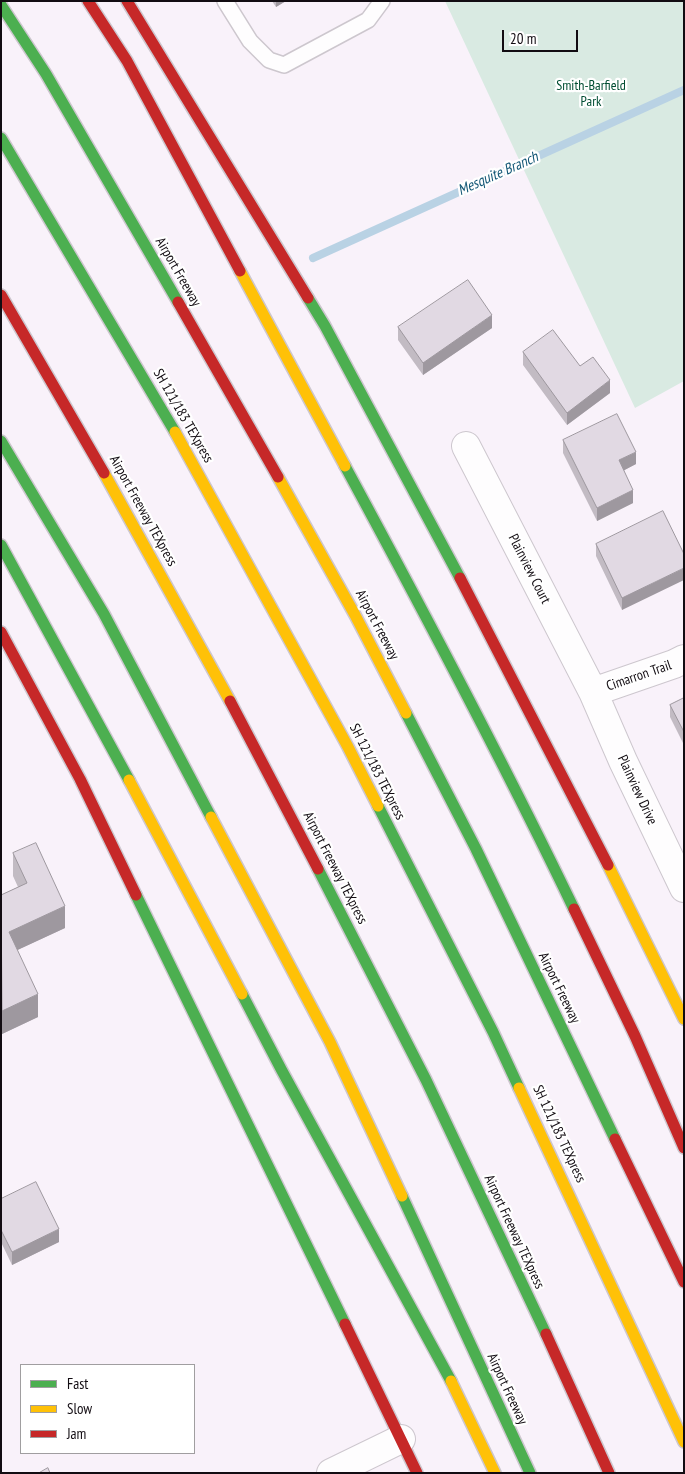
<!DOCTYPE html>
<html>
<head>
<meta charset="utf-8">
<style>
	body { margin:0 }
	#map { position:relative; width:685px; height:1474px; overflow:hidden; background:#f9f2fa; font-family:"PT Sans Narrow",sans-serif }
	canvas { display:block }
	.frame { position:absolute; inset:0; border:2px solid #120c12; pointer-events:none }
	.legend { position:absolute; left:20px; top:1364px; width:175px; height:90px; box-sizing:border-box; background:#fff; border:1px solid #a09ea0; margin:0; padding:6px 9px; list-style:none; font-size:15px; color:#120c12 }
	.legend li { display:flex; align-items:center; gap:10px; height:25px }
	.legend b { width:25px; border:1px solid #a09ea0 }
	.scale { position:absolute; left:502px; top:30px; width:76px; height:22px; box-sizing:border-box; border:2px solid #120c12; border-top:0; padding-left:6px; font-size:15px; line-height:18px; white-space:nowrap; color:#120c12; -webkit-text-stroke:4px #fff; paint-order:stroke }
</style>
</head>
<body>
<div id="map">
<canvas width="685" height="1474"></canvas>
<div class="frame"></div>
<ul class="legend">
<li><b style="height:6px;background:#4caf50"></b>Fast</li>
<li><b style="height:6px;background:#ffc107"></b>Slow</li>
<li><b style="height:6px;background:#c62828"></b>Jam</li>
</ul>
<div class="scale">20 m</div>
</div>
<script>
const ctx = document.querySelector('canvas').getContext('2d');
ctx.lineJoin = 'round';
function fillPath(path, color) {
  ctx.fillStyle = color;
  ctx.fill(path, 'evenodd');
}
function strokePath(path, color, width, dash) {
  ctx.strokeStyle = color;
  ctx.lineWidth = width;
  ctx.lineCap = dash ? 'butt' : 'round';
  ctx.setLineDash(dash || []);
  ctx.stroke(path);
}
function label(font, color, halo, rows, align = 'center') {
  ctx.font = font + ' "PT Sans Narrow",sans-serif';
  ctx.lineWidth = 4.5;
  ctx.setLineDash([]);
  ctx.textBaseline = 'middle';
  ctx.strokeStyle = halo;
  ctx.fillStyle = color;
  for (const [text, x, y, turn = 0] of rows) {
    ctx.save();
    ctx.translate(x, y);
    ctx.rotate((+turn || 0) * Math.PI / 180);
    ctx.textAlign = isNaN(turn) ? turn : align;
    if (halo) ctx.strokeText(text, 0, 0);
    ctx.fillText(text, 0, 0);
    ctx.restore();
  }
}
const green = new Path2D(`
	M 445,1 L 684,1 L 684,381 L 635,408 Z`);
const stream = new Path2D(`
	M 313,258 L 684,90`);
const lane = new Path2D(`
	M 225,1 L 250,41 L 269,60 L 284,65 L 368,20 L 382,1`);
const street = new Path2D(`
	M 466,446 L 593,692 L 623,761 L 684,888
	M 593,692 L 674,664 L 684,659
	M 331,1473 L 401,1439`);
const fast = new Path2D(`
	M 1,5 L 46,74 L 178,302
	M 1,138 L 175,432
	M 308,298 L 325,326 L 460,578
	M 1,441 L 104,614 L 211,817
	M 345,466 C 424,612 502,759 574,909
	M 1,545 L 129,780
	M 406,713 L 476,849 L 615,1139
	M 378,806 L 493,1032 L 519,1088
	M 318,869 L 426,1080 L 546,1334
	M 136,895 L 345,1324
	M 242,994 L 281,1069 L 451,1381
	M 402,1196 L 530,1473`);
const slow = new Path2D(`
	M 240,271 L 345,466
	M 175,432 L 348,747 L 378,806
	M 104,473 L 230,701
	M 278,477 L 355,615 L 406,713
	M 129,780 L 242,994
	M 211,817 L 330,1042 L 402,1196
	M 608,865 L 684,1019
	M 519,1088 L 684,1442
	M 451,1381 L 495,1473`);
const jam = new Path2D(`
	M 88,1 L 127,61 L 240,271
	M 127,1 L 308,298
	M 1,295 L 104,473
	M 178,302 L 278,477
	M 460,578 L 608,865
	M 1,632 L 80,779 L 136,895
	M 230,701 L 318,869
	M 574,909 L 635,1036 L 684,1148
	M 615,1139 L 684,1282
	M 345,1324 L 417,1473
	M 546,1334 L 609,1473`);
const wall = new Path2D(`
	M 272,1 L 286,1 L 276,7 Z
	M 398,327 L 492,328 L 423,375 L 398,340 Z
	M 523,352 L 580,366 L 610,393 L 567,425 L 523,365 Z
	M 563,440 L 636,464 L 624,470 L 633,503 L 597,521 L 563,453 Z
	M 596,544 L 684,554 L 622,610 L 596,556 Z
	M 684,698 L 684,745 L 670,717 L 670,705 Z
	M 13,853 L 65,928 L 17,950 L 38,1017 L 2,1034 L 1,895 L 18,887 L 13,876 Z
	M 1,1199 L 59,1242 L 12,1265 L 1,1242 Z`);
const shadedWall = new Path2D(`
	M 276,1 L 286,1 L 276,7 Z
	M 492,315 L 492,328 L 423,375 L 423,363 Z
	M 610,380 L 610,393 L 567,425 L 567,413 Z
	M 636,452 L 636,464 L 619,473 L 619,460 Z
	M 633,490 L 633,503 L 597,521 L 597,508 Z
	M 684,568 L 684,580 L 622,610 L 622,598 Z
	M 65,906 L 65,928 L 9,954 L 9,932 Z
	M 38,994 L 38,1017 L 2,1034 L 2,1011 Z
	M 59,1229 L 59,1242 L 12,1265 L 12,1252 Z`);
const building = new Path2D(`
	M 468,280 L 492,315 L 423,363 L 398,327 Z
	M 553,330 L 580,366 L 593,357 L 610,380 L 567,413 L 523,352 Z
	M 617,414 L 636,452 L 619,460 L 633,490 L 597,508 L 563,440 Z
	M 663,511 L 684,554 L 684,568 L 622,598 L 596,544 Z
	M 684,698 L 684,732 L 670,705 Z
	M 36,843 L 65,906 L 9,932 L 38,994 L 2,1011 L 1,895 L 27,883 L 13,853 Z
	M 36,1182 L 59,1229 L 12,1252 L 1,1230 L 1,1199 Z
	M 48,1468 L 50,1473 L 39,1473 Z`);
const parkNames = [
	["Smith-Barfield",591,86],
	["Park",591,102]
];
const streetNames = [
	["Airport Freeway",178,272,60],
	["SH 121/183 TEXpress",183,416,60],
	["Airport Freeway TEXpress",143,511,61],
	["Plainview Court",529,569,63],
	["Airport Freeway",377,625,62],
	["Cimarron Trail",639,676,-19],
	["SH 121/183 TEXpress",377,772,63],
	["Plainview Drive",637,790,65],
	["Airport Freeway TEXpress",335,868,63],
	["Airport Freeway",559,988,64],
	["SH 121/183 TEXpress",559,1134,65],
	["Airport Freeway TEXpress",514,1232,65],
	["Airport Freeway",507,1389,65]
];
const waterNames = [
	["Mesquite Branch",498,174,-24]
];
fillPath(green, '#d9eae2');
strokePath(stream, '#b9d2e4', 8);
strokePath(lane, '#cdc7ce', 18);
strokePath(street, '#cdc7ce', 30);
strokePath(fast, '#cdc7ce', 14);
strokePath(slow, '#cdc7ce', 14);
strokePath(jam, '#cdc7ce', 14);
strokePath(lane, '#fefdfe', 15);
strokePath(street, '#fefdfe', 28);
strokePath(fast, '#4caf50', 11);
strokePath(slow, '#ffc107', 11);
strokePath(jam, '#c62828', 11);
fillPath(wall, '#c2bbc3');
fillPath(shadedWall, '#9e989f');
fillPath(building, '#e1d9e3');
strokePath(building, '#9e989f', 1);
label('14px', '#004d32', '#fff', parkNames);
label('14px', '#120c12', '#fff', streetNames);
label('italic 15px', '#115675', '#fff', waterNames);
</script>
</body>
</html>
